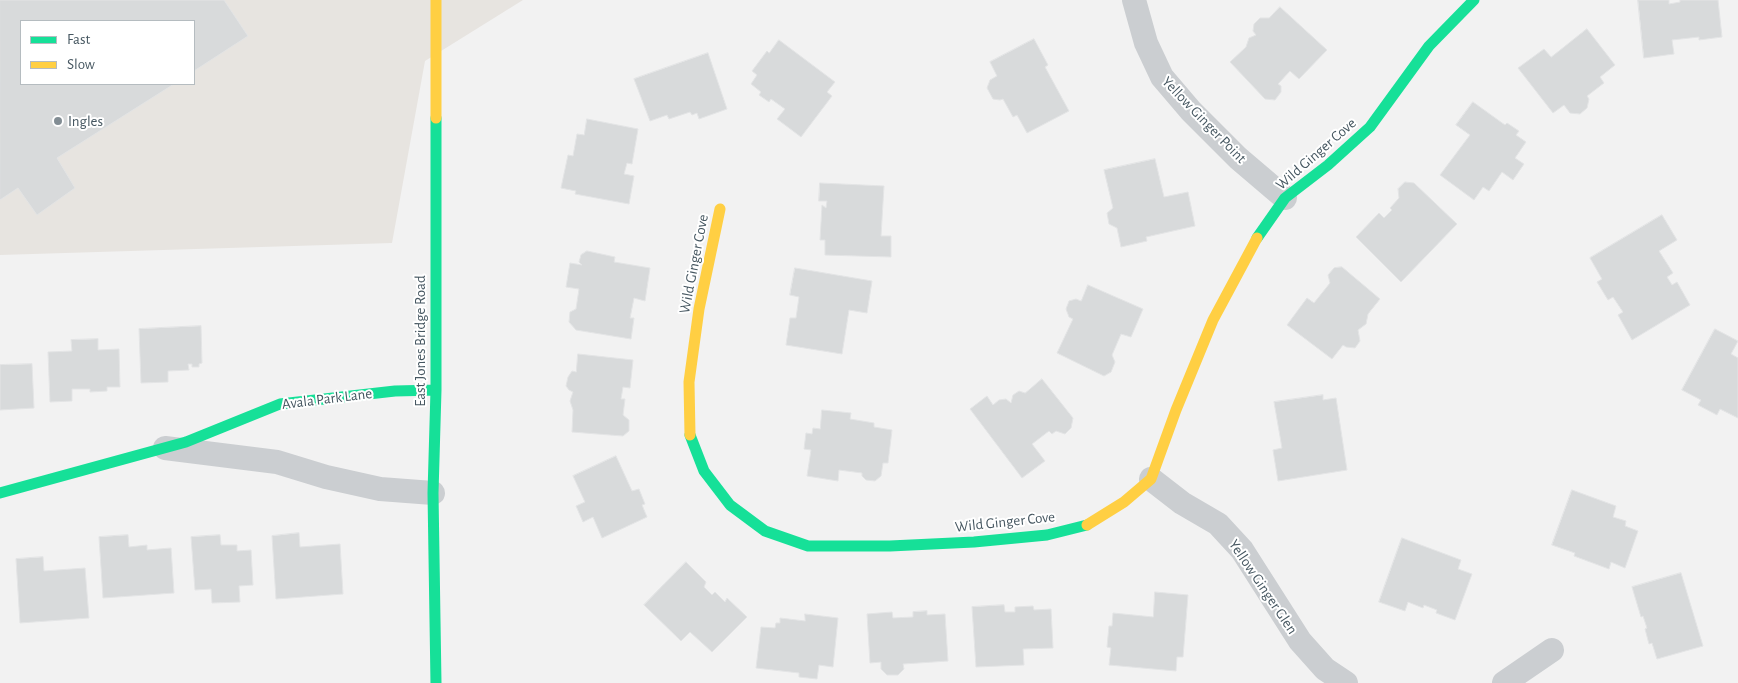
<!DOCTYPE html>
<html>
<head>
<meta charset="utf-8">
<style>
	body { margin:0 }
	#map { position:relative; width:1738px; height:683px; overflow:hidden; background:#f2f2f2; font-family:"Alegreya Sans",sans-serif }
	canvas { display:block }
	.legend { position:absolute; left:20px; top:20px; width:175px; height:65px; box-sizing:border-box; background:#fff; border:1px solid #b5bcc0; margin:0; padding:6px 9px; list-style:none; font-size:15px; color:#465761 }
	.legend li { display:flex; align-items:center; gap:10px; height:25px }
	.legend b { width:25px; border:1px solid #b5bcc0 }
</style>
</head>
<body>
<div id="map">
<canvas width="1738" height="683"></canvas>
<ul class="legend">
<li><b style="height:6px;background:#16e098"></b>Fast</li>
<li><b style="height:6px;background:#ffcf43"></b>Slow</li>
</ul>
</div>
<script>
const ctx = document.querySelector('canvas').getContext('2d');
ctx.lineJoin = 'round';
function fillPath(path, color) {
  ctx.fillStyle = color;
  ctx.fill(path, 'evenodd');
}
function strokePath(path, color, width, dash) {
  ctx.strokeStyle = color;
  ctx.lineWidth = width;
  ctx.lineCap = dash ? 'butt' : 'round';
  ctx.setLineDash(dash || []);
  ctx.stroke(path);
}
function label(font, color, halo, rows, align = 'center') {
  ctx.font = font + ' "Alegreya Sans",sans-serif';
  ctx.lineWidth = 4;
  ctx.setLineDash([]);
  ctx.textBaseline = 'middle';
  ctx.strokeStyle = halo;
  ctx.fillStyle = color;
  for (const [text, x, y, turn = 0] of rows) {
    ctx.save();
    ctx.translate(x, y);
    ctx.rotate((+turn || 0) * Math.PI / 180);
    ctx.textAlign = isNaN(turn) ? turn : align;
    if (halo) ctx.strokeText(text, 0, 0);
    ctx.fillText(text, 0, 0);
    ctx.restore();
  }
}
const commercial = new Path2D(`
	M 0,0 L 523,0 L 425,61 L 392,243 L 0,255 ZM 21,21 L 194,21 L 194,84 L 21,84 Z`);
const building = new Path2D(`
	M 0,0 L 224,0 L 248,36 L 194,71 L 194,21 L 21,21 L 21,84 L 174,84 L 57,158 L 75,188 L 37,215 L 18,188 L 0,200 Z
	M 1638,0 L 1669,0 L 1669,4 L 1680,2 L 1680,0 L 1718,0 L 1722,37 L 1699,40 L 1699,37 L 1672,40 L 1674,54 L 1644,58 Z
	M 1280,7 L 1327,50 L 1299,79 L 1290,71 L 1278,84 L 1281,86 L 1281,92 L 1275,100 L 1265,99 L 1230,62 L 1246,47 L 1249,38 L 1256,35 L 1253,31 L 1254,24 L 1260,18 L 1269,18 Z
	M 1587,29 L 1615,65 L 1600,77 L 1604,83 L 1587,96 L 1589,99 L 1587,108 L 1580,114 L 1570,113 L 1564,105 L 1553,113 L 1518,68 L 1544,49 L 1551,57 Z
	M 1034,39 L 1048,65 L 1045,67 L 1069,111 L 1027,133 L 1017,115 L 1013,117 L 1003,99 L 1000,100 L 993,99 L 987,88 L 990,80 L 997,76 L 990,62 Z
	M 779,40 L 835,82 L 827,92 L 832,96 L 801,137 L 777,119 L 785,109 L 771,99 L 769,102 L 759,95 L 761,92 L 751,84 L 757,75 L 752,71 L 767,51 L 769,53 Z
	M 708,53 L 727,109 L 699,119 L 697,113 L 692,115 L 690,112 L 669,119 L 667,115 L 650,121 L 634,79 Z
	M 1473,102 L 1505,125 L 1507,123 L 1519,131 L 1516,135 L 1526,142 L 1515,158 L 1524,164 L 1513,180 L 1502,172 L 1489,191 L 1483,187 L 1474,200 L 1440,175 L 1470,135 L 1456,125 Z
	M 587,119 L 638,129 L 632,164 L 627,163 L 624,174 L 634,176 L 629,204 L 575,194 L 576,191 L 561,188 L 568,155 L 573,156 L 577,134 L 584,135 Z
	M 1155,159 L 1164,197 L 1188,192 L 1195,226 L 1146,237 L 1147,241 L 1121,247 L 1117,228 L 1109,224 L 1107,213 L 1113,208 L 1104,170 Z
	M 1405,182 L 1414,183 L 1457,224 L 1401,282 L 1356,237 L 1379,213 L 1384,218 L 1392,210 L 1390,208 L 1399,198 L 1398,189 Z
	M 820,183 L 884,186 L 881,236 L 891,236 L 891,257 L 825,255 L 825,240 L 820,240 L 822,205 L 826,208 L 827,201 L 819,201 Z
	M 1662,215 L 1677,240 L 1659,251 L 1673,273 L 1667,277 L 1672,285 L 1677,282 L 1690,305 L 1632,340 L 1618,315 L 1623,312 L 1613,297 L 1608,300 L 1597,282 L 1602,279 L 1590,258 Z
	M 587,251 L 615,257 L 614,262 L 650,268 L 645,301 L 634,298 L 630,318 L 634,318 L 631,339 L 576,330 L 569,322 L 570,312 L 576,309 L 579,289 L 566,287 L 570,263 L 582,265 L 579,262 L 581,255 Z
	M 1342,267 L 1380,299 L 1368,314 L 1366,324 L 1358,330 L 1360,341 L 1355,348 L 1346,347 L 1343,345 L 1332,359 L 1287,325 L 1307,298 L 1314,303 L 1330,283 L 1328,275 L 1334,268 Z
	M 795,268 L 872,281 L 867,313 L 849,310 L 842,354 L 786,345 L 790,318 L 796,318 L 799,297 L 790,295 Z
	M 1088,285 L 1143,309 L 1131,337 L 1121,334 L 1112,355 L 1115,362 L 1111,372 L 1104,376 L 1057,353 L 1073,319 L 1069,317 L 1066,309 L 1069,301 L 1076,299 L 1081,301 Z
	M 201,326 L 202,363 L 199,364 L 199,367 L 192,367 L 192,364 L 188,364 L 189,370 L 168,371 L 168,382 L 141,383 L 139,329 Z
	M 1715,329 L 1738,341 L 1731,354 L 1738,358 L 1738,418 L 1720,409 L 1717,415 L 1698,405 L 1701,400 L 1682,390 Z
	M 98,339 L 98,350 L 119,349 L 120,387 L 107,387 L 107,391 L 90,392 L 90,389 L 72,389 L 72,401 L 50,402 L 48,352 L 72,351 L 71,340 Z
	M 578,354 L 633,360 L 630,388 L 623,387 L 621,399 L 625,399 L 623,415 L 629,420 L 629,431 L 623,436 L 572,432 L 573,410 L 570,401 L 573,392 L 569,390 L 566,386 L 568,377 L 572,371 L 576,372 Z
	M 32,364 L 34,408 L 0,410 L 0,365 Z
	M 1042,379 L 1073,418 L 1071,428 L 1065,434 L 1056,431 L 1052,434 L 1049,431 L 1032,444 L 1045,461 L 1022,478 L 970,409 L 987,396 L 993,405 L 999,400 L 1006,399 L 1011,403 L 1013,395 L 1019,391 L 1025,393 Z
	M 1323,395 L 1323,400 L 1336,398 L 1347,470 L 1278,481 L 1273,450 L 1282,448 L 1274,402 Z
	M 822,410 L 851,413 L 850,419 L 874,423 L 874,427 L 892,430 L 888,463 L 883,463 L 881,476 L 875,481 L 866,480 L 862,476 L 862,473 L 839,470 L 838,481 L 807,476 L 811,450 L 804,449 L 806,433 L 812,434 L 813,428 L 820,429 Z
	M 616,456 L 632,491 L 639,489 L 645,504 L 642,505 L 647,517 L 602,538 L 593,517 L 583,522 L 576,506 L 585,502 L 573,476 Z
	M 1572,490 L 1616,506 L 1613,517 L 1626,521 L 1625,526 L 1638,531 L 1625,568 L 1611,562 L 1609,569 L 1574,556 L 1575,553 L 1552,545 Z
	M 299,533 L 300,547 L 340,544 L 343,594 L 276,599 L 272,536 Z
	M 128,535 L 129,547 L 147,545 L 147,550 L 171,548 L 174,593 L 103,598 L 99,537 Z
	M 220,535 L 221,545 L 237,545 L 237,551 L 251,550 L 253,585 L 239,586 L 240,602 L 212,603 L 211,589 L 195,590 L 191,537 Z
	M 1402,538 L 1461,560 L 1458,569 L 1472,574 L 1455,620 L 1436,613 L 1437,610 L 1424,605 L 1423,608 L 1408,602 L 1405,611 L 1379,602 Z
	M 43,557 L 44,571 L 85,568 L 89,618 L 20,623 L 16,559 Z
	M 686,562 L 706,582 L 704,587 L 712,595 L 715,592 L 725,602 L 727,598 L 747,617 L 712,652 L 690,632 L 681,641 L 644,605 Z
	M 1681,573 L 1703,646 L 1657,659 L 1652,643 L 1649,644 L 1645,629 L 1647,628 L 1643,616 L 1641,617 L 1632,587 Z
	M 1155,592 L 1188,595 L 1183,657 L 1177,657 L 1176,671 L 1109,665 L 1111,648 L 1107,647 L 1109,626 L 1112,626 L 1113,613 L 1153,617 Z
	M 1004,605 L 1005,612 L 1015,612 L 1015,607 L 1033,606 L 1034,610 L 1051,609 L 1053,648 L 1023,649 L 1024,665 L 976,667 L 972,607 Z
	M 927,611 L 927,615 L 945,614 L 948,661 L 903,664 L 904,669 L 898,675 L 887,675 L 881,669 L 881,662 L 870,663 L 867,614 L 892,612 L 893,618 L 913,617 L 913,612 Z
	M 805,614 L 838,618 L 833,667 L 819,665 L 817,679 L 799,677 L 799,673 L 756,668 L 761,627 L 775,628 L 776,623 L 780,623 L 780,618 L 805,621 Z`);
const street = new Path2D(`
	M 1134,0 L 1146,43 L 1162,77 L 1191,111 L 1238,158 L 1285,198
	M 165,448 L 277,462 L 326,477 L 380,489 L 433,493
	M 1151,479 L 1182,503 L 1218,524 L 1242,550 L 1300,641 L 1325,669 L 1346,683
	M 1504,683 L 1552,650`);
const fast = new Path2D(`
	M 436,118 L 436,390 L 433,493 L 436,683
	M 1257,238 L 1285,198 L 1328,165 L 1370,127 L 1429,46 L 1474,0
	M 690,435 L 704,471 L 730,505 L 765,531 L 808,546 L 890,546 L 974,542 L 1047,535 L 1087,525
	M 0,493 L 186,442 L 280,404 L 395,391 L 436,390`);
const slow = new Path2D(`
	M 436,0 L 436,118
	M 690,435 L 689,382 L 699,309 L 720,209
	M 1087,525 L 1124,502 L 1151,479 L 1176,410 L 1213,320 L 1257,238`);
const markers = [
	[58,121,5,"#828d94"]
];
const streetNames = [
	["Yellow Ginger Point",1204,120,46],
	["Wild Ginger Cove",1316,154,-41],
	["Wild Ginger Cove",694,264,-79],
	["East Jones Bridge Road",420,341,-90],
	["Avala Park Lane",327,399,-7],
	["Wild Ginger Cove",1005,522,-6],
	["Yellow Ginger Glen",1263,587,56]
];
const poiNames = [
	["Ingles",68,121]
];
fillPath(commercial, '#e7e4e0');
fillPath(building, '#d8dadb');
strokePath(building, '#e3e4e5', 1);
strokePath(street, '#cbced1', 24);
strokePath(fast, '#16e098', 11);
strokePath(slow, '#ffcf43', 11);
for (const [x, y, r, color] of markers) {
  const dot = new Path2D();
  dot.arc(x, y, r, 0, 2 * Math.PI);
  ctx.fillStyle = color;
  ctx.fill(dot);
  strokePath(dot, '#fff', 2);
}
label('15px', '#465761', '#fff', streetNames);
label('15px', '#465761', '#fff', poiNames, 'left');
</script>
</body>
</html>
